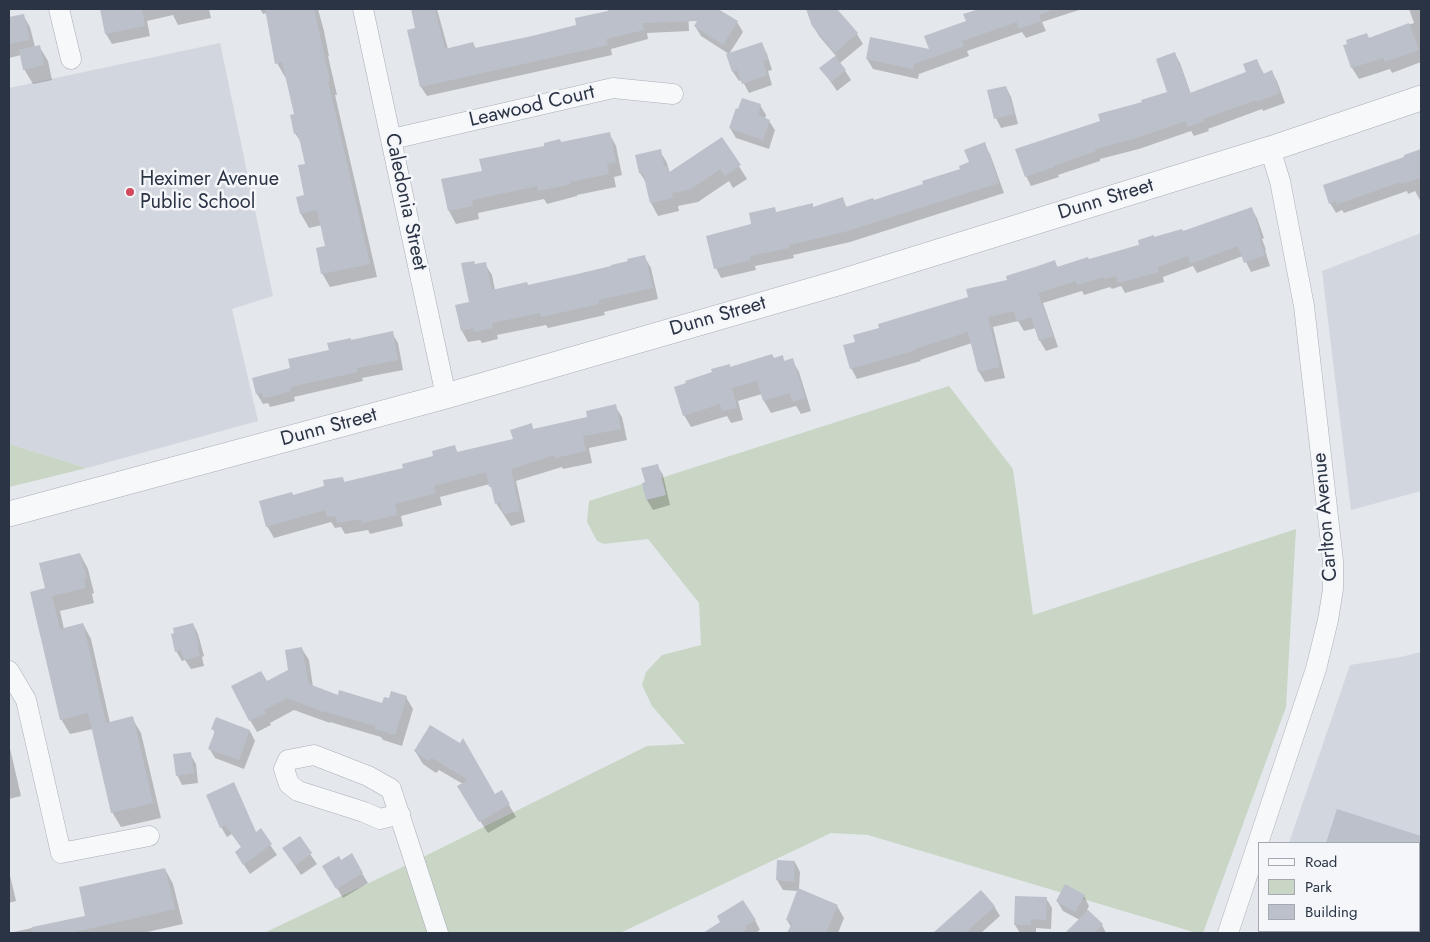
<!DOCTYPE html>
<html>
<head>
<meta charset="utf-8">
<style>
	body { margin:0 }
	#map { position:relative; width:1430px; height:942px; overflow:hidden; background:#e4e7ec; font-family:Jost,sans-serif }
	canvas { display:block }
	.frame { position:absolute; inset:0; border:10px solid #2b3445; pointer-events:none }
	.legend { position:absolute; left:1258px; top:842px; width:162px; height:90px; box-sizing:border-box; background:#f4f6f9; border:1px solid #a4a8b1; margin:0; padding:6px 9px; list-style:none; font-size:15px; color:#2b3445 }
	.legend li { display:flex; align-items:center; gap:10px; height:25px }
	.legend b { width:25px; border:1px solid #a4a8b1 }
</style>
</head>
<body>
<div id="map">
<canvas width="1430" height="942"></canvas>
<div class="frame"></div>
<ul class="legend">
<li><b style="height:6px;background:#f7f8fa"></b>Road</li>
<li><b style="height:14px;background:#c9d6c5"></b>Park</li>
<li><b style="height:14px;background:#bbc0ca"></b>Building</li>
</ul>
</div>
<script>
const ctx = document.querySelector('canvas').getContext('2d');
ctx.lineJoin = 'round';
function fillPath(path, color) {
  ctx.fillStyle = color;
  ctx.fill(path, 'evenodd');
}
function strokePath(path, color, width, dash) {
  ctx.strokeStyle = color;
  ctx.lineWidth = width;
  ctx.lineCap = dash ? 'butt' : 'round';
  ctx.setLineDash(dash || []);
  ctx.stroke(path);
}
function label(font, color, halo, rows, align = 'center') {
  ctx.font = font + ' Jost,sans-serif';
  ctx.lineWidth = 5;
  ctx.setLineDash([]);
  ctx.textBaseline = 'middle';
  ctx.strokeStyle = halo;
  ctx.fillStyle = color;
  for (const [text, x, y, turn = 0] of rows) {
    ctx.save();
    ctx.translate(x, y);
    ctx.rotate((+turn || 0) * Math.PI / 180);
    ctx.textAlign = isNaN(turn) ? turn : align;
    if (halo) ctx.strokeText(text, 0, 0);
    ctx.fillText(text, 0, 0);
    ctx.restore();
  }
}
const built = new Path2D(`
	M 220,43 L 273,296 L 232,309 L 258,421 L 87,468 L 9,444 L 9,88 Z
	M 1421,233 L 1421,491 L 1351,510 L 1322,271 Z
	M 1421,652 L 1421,914 L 1419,913 L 1419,843 L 1289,843 L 1350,665 L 1401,657 Z`);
const green = new Path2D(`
	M 949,386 L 1013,469 L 1033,615 L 1296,529 L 1286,707 L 1203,933 L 1197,933 L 868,835 L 831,833 L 620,933 L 264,933 L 413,862 L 647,746 L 685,744 L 652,706 L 642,685 L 646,672 L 662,655 L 701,645 L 699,603 L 648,539 L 604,544 L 597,541 L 587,522 L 589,501 Z
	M 9,444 L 87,468 L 9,487 Z`);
const shadow = new Path2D(`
	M 101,9 L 209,9 L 211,18 L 178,25 L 173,15 L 147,21 L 150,36 L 112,44 L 106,34 Z
	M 260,9 L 318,9 L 324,31 L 329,56 L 328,56 L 337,95 L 335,95 L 377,277 L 330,287 L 322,273 L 327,247 L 322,225 L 309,228 L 301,214 L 297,198 L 306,196 L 306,165 L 302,144 L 295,133 L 295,115 L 286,77 L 285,77 L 277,63 L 267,13 L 263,14 Z
	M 412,9 L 437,9 L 448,49 L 473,43 L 476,49 L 578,26 L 609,12 L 609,9 L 688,9 L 689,31 L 647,33 L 648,39 L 611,49 L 612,55 L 427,96 L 421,87 L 417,29 Z
	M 706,9 L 715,9 L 737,22 L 743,32 L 729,54 L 701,36 L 695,26 Z
	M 807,9 L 841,9 L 836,10 L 857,34 L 863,44 L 840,63 L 851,80 L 837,91 L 821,68 L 836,56 L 819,36 L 813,26 Z
	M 983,9 L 1082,9 L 1042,22 L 1046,31 L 1026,38 L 1022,32 L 967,51 L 969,56 L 919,74 L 918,79 L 873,69 L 867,59 L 930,51 L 967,22 L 965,15 Z
	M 1409,9 L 1421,9 L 1421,62 L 1392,73 L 1390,69 L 1359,79 L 1352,68 L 1345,46 L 1414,23 Z
	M 23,15 L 30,27 L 35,47 L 39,46 L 48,61 L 52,80 L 33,84 L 24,69 L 21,55 L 9,58 L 9,18 Z
	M 762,44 L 767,54 L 772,70 L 768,71 L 772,85 L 749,93 L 742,80 L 739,81 L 733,72 L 727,55 Z
	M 1175,54 L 1180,63 L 1191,94 L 1247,73 L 1257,61 L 1264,74 L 1272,72 L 1277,81 L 1285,103 L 1263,111 L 1262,109 L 1208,129 L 1209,131 L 1194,136 L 1191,131 L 1139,149 L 1100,159 L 1100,161 L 1058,175 L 1059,177 L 1031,186 L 1026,176 L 1101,122 L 1169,93 Z
	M 1006,87 L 1011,97 L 1018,124 L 1001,128 L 996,118 Z
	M 760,105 L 766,115 L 765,119 L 769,121 L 775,130 L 769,149 L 736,138 L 730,128 Z
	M 609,133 L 616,146 L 622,175 L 614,177 L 616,187 L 577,195 L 577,196 L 547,204 L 544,199 L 478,213 L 479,219 L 456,224 L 449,211 L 443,180 L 483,172 L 546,146 Z
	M 722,139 L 747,179 L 733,188 L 729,181 L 698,202 L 678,206 L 679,211 L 658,216 L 651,203 L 647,184 L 640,173 L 660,151 L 667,163 L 670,174 Z
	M 984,144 L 990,154 L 1004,193 L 850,242 L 793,255 L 794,258 L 755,266 L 756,270 L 721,278 L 716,268 L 753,225 L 774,209 L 777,213 L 812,205 L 814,208 L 842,199 L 847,208 L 873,202 L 924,185 L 962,170 L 970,163 Z
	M 1421,151 L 1421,202 L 1415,191 L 1408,194 L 1407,191 L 1344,213 L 1342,210 L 1336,213 L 1330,203 L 1406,157 Z
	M 1251,208 L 1257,218 L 1264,238 L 1262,239 L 1266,250 L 1265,250 L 1270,266 L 1251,272 L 1243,256 L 1197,273 L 1193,266 L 1163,277 L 1164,282 L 1125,293 L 1121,286 L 1112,289 L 1110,287 L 1084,295 L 1082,291 L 1043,303 L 1058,347 L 1046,351 L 1040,341 L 1036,328 L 1024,331 L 1018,321 L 993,327 L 1005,378 L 985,382 L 979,372 L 972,343 L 920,360 L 921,361 L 857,379 L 851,368 L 970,298 L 1055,262 L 1058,268 L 1089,260 L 1182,232 Z
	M 644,256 L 651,268 L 658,299 L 604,312 L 605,315 L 548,328 L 546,325 L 497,335 L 498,339 L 482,343 L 480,340 L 468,342 L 462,331 L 471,303 L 476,265 L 485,264 L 492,275 L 495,290 L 528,287 L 629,262 Z
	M 392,333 L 398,343 L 403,370 L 362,378 L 363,381 L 294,397 L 295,401 L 270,407 L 268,403 L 263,404 L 257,394 L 254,379 L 292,369 L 351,341 Z
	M 782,357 L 785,362 L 792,360 L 799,372 L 811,411 L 801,414 L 796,406 L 771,413 L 764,401 L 762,394 L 738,401 L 743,420 L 731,423 L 727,416 L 691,427 L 684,415 L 731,368 Z
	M 615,406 L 622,417 L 627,440 L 589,448 L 592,463 L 563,469 L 562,467 L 516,481 L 525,522 L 511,526 L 496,503 L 494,493 L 490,484 L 440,497 L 442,505 L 401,516 L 403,526 L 370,534 L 368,530 L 345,534 L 341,527 L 335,528 L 331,522 L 274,538 L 267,526 L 293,496 L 325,487 L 342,478 L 345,483 L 405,469 L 435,457 L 454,446 L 458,453 L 515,440 L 531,425 L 534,430 L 589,418 Z
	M 657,465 L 663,475 L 670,505 L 653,510 L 647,500 L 643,484 L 646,483 Z
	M 80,554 L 88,569 L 94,593 L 92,594 L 94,603 L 60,611 L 64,629 L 83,624 L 91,639 L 110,723 L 132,718 L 141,733 L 161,818 L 121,827 L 112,812 L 93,729 L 70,734 L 61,719 L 47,589 Z
	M 193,624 L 198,634 L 204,656 L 202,657 L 204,666 L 191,669 L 185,660 L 182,661 L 176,651 Z
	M 302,649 L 309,660 L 313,687 L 338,697 L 383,704 L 406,697 L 413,709 L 402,746 L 383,740 L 381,737 L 330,722 L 330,723 L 294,710 L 270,723 L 271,725 L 257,732 L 250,720 L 267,683 L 290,670 Z
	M 430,727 L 494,795 L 501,791 L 516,817 L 488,833 L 466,799 L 463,784 L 439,770 L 436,773 L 423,764 L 415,751 Z
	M 213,729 L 250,731 L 255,741 L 244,769 L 215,758 L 209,748 L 215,734 Z
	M 9,744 L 21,796 L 9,799 Z
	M 190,754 L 196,764 L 198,783 L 182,785 L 177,775 Z
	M 239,794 L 256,833 L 260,830 L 277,855 L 250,874 L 242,862 L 242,848 L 232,834 L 227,837 L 221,827 Z
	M 1338,810 L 1421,838 L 1421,905 L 1419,904 L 1419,843 L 1327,843 Z
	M 299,838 L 317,864 L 301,875 L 284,849 Z
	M 351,855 L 368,883 L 343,898 L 324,867 L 340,862 Z
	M 795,862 L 800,872 L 799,889 L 837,906 L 844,918 L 838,933 L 790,933 L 789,932 L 791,927 L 787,920 L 798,891 L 783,890 L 777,880 Z
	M 165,869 L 173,884 L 183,924 L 143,933 L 9,933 L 87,916 Z
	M 9,871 L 16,901 L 9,903 Z
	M 1084,896 L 1089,906 L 1087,910 L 1102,925 L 1106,933 L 1068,933 L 1068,932 L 1080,920 L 1063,911 L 1057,901 Z
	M 1046,898 L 1052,908 L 1051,929 L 1036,928 L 1036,933 L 1020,933 L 1015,925 Z
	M 994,906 L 1000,916 L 981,933 L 944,933 L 941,928 Z
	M 755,920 L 760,930 L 755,933 L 705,933 L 722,922 Z`);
const building = new Path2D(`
	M 100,9 L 142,9 L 145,26 L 105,34 Z
	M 265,9 L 314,9 L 330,81 L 328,81 L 370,264 L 321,274 L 316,248 L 325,246 L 317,210 L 300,214 L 296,197 L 304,195 L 298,165 L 305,164 L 298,133 L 294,134 L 290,115 L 294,114 L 282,62 L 275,64 Z
	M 411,9 L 435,9 L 445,49 L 473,42 L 475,48 L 532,36 L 576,25 L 575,18 L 608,11 L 607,9 L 704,9 L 704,11 L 705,9 L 718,9 L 738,21 L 723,45 L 694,26 L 697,21 L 642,23 L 644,30 L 606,39 L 608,45 L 420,87 L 407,30 L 415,28 Z
	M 806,9 L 837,9 L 858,33 L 835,53 L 812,26 Z
	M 979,9 L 1049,9 L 1050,11 L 1039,15 L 1041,21 L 1019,29 L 1017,22 L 962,41 L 964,46 L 914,64 L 913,69 L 866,59 L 870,37 L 929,49 L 924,36 L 966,21 L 963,14 Z
	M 24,14 L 30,40 L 9,44 L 9,17 Z
	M 1409,23 L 1419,50 L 1385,62 L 1383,58 L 1351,68 L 1343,45 L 1347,44 L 1346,40 L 1367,33 L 1369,38 Z
	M 762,42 L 768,60 L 763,61 L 767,75 L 742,84 L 737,70 L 732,72 L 726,54 Z
	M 40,45 L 44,65 L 23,70 L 19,50 Z
	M 1175,52 L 1190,93 L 1246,72 L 1243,64 L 1257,59 L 1263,74 L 1272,70 L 1280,93 L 1256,102 L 1256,100 L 1203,119 L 1204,121 L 1188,127 L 1186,121 L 1133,139 L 1095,149 L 1096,151 L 1053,166 L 1054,167 L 1025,177 L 1015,149 L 1100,121 L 1098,114 L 1142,102 L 1141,100 L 1167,92 L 1156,59 Z
	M 835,56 L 846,70 L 831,82 L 819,68 Z
	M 1006,86 L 1014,114 L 994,119 L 987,90 Z
	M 742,98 L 761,104 L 758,115 L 770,120 L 763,140 L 729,128 L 736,108 L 738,109 Z
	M 610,132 L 616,162 L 607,164 L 609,174 L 570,182 L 571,184 L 538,191 L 537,186 L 472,200 L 473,206 L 448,211 L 441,179 L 482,171 L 479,159 L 544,146 L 544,143 L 560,139 L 561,142 Z
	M 722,137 L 741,165 L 725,176 L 720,169 L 691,189 L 672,193 L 673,198 L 650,203 L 643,173 L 639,173 L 635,155 L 661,149 L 664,166 L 667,166 L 668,173 Z
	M 985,142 L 999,183 L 844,232 L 789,245 L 789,248 L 750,256 L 751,260 L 714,269 L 706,236 L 751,224 L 749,213 L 775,207 L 776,212 L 813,203 L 813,207 L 843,197 L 846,207 L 873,198 L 874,200 L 923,184 L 922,181 L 960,169 L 959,166 L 969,162 L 964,150 Z
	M 1421,149 L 1421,178 L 1401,184 L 1401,182 L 1337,204 L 1336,201 L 1329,204 L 1323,185 L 1404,157 L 1404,155 Z
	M 1252,207 L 1259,228 L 1258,229 L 1261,239 L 1260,240 L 1265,255 L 1244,263 L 1238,246 L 1190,264 L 1188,256 L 1158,267 L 1159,272 L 1118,283 L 1116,276 L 1104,279 L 1104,277 L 1077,285 L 1076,281 L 1038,293 L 1053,336 L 1039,341 L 1031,317 L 1017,322 L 1014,311 L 988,317 L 1000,367 L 978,372 L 968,332 L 915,349 L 916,350 L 850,369 L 843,345 L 855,342 L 853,335 L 879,328 L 878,324 L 968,297 L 966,289 L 1007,280 L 1006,276 L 1038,266 L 1055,260 L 1057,267 L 1088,257 L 1089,259 L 1139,245 L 1138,240 L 1154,235 L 1154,237 L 1182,229 L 1183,231 Z
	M 645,255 L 653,288 L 598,300 L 599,304 L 563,312 L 541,317 L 540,313 L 492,323 L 493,328 L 474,332 L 473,328 L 461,331 L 455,305 L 469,302 L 461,263 L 474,261 L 475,264 L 486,262 L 492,290 L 527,282 L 528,285 L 573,275 L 611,266 L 611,265 L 628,261 L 627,259 Z
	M 393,331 L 398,360 L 357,368 L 358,372 L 290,387 L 291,391 L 274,396 L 263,398 L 262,393 L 256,394 L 252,378 L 290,368 L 288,359 L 329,350 L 327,343 L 351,338 L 351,340 Z
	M 772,354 L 774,358 L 783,355 L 784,361 L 793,358 L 805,398 L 793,402 L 790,393 L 763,401 L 757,381 L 732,388 L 737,408 L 722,411 L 720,404 L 683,416 L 674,387 L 686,383 L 685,381 L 712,372 L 711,369 L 730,364 L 730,367 Z
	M 616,404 L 621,429 L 583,436 L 586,451 L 555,458 L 555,455 L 511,469 L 520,511 L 503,514 L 500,502 L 495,504 L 491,487 L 489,487 L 486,472 L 434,486 L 436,493 L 395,504 L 397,515 L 362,523 L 361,519 L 337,523 L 336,516 L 327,517 L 325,510 L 266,527 L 259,501 L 292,492 L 293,495 L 324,486 L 323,480 L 343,477 L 344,482 L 403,468 L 402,464 L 433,456 L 432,451 L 455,445 L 457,452 L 513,439 L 510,430 L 532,423 L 533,429 L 587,417 L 586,411 Z
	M 658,464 L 666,495 L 646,500 L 642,483 L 645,482 L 641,468 Z
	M 80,553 L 87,578 L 84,579 L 86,588 L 52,596 L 60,629 L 83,623 L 106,723 L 133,716 L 153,803 L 111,813 L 88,713 L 60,720 L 30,592 L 45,588 L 39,563 Z
	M 193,623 L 199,646 L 197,647 L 200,656 L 184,660 L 181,650 L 175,652 L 171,634 L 174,633 L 173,628 Z
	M 302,647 L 309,684 L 338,695 L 339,690 L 382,703 L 384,697 L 389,698 L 391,691 L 407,696 L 395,735 L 375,729 L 375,726 L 323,711 L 323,712 L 287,698 L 264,710 L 266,713 L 249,721 L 231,686 L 261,671 L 267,681 L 288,670 L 285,650 Z
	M 216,717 L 250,730 L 239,760 L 208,749 L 215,731 L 211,729 Z
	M 430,725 L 460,743 L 463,738 L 495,794 L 502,790 L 510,804 L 479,822 L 457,786 L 468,780 L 432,758 L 428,761 L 414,751 Z
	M 191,752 L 194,773 L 176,776 L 173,754 Z
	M 234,782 L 256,832 L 261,828 L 272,844 L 243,865 L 235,852 L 241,847 L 225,825 L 220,828 L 206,795 Z
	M 1337,809 L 1421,836 L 1421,843 L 1326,843 Z
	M 300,836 L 312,853 L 295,866 L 282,848 Z
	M 352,853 L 363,873 L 336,889 L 322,866 L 339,856 L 341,860 Z
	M 777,860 L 795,861 L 794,882 L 776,880 Z
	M 165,868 L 175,909 L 70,933 L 33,933 L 32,927 L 85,916 L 79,887 Z
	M 1065,884 L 1085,895 L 1075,912 L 1056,901 Z
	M 798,888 L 838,905 L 826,933 L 787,933 L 792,923 L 786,920 Z
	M 981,890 L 995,906 L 965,933 L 933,933 Z
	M 1015,896 L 1047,897 L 1046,920 L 1031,919 L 1031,925 L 1014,925 Z
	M 743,900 L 756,920 L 745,926 L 747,929 L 740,933 L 703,933 L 720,922 L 717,916 Z
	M 1088,910 L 1103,924 L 1094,933 L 1065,933 Z`);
const minor = new Path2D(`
	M 59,9 L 71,59
	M 363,9 L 446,396
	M 392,139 L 613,88 L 673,94
	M 9,671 L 26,700 L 61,853 L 149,836
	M 400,814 L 380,819 L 364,812 L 298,791 L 289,784 L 284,769 L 288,760 L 314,755 L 368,776 L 391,789 L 438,933
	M 1228,933 L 1316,669 L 1328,620 L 1333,589 L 1333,561 L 1304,306 L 1280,181 L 1270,149`);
const tertiary = new Path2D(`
	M 9,514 L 446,396 L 841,282 L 1270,149 L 1421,98`);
const markers = [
	[130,192,5,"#d1495b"]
];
const streetNames = [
	["Leawood Court",532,107,-13],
	["Dunn Street",1106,200,-17],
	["Caledonia Street",405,202,78],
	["Dunn Street",718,317,-16],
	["Dunn Street",329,428,-15],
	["Carlton Avenue",1326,517,-95]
];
const poiNames = [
	["Heximer Avenue",140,180],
	["Public School",140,203]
];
fillPath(built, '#d2d6de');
fillPath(green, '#c9d6c5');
fillPath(shadow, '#0003');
fillPath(building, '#bbc0ca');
strokePath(minor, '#a9aeb7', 21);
strokePath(tertiary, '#a9aeb7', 26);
strokePath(minor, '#f7f8fa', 20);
strokePath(tertiary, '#f7f8fa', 25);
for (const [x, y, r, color] of markers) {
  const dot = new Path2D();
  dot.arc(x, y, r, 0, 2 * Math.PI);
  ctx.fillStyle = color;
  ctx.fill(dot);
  strokePath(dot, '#f4f6f9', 2);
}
label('20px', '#2b3445', '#f4f6f9', streetNames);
label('20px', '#2b3445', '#f4f6f9', poiNames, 'left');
</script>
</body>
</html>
